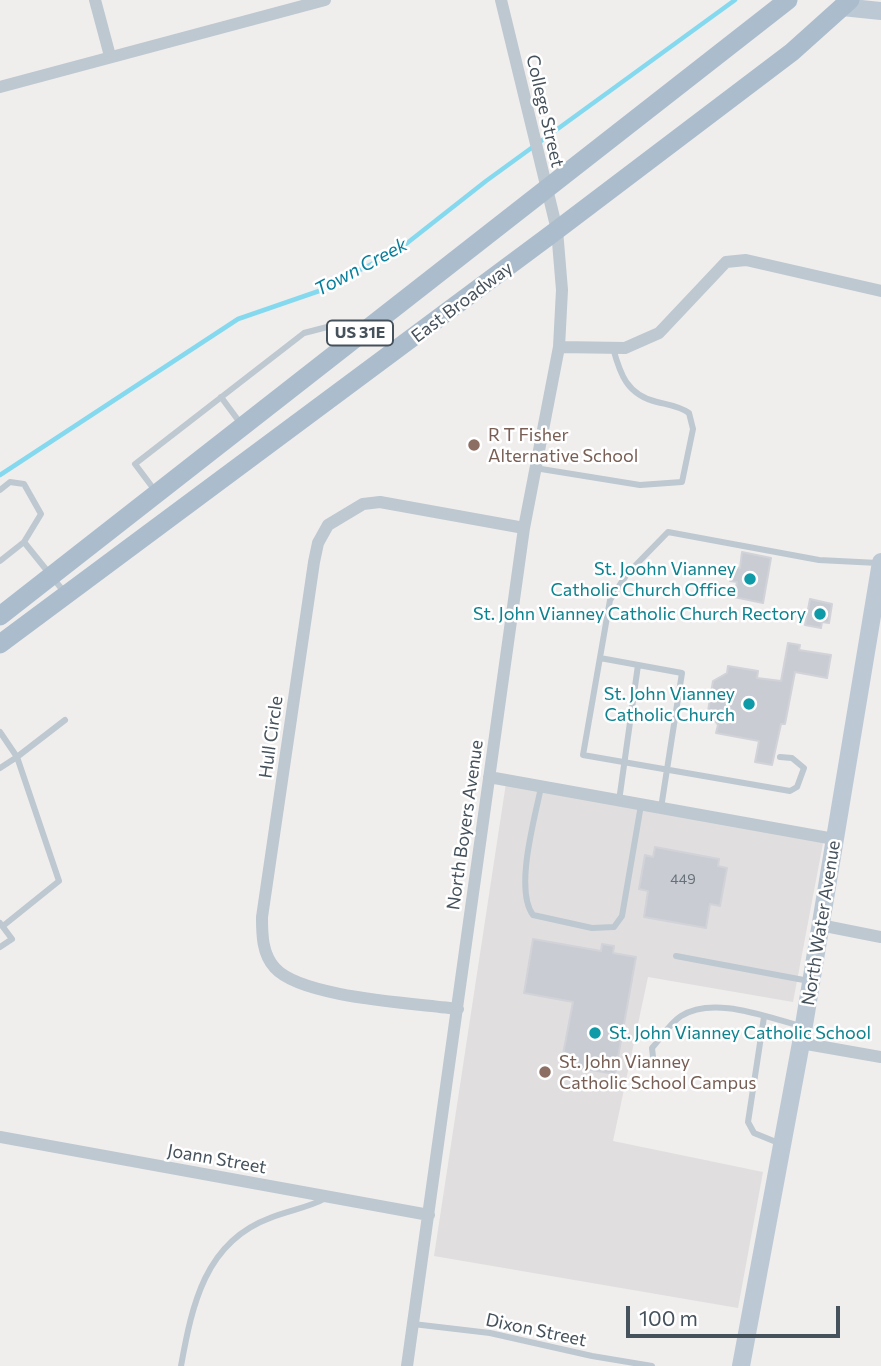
<!DOCTYPE html>
<html>
<head>
<meta charset="utf-8">
<style>
	body { margin:0 }
	#map { position:relative; width:881px; height:1366px; overflow:hidden; background:#f0eded; font-family:Commissioner,sans-serif }
	canvas { display:block }
	.scale { position:absolute; left:626px; top:1306px; width:214px; height:32px; box-sizing:border-box; border:4px solid #45515b; border-top:0; padding-left:9px; font-size:21px; line-height:24px; white-space:nowrap; color:#45515b; -webkit-text-stroke:5px #fff; paint-order:stroke }
</style>
</head>
<body>
<div id="map">
<canvas width="881" height="1366"></canvas>
<div class="scale">100 m</div>
</div>
<script>
const ctx = document.querySelector('canvas').getContext('2d');
ctx.lineJoin = 'round';
function fillPath(path, color) {
  ctx.fillStyle = color;
  ctx.fill(path, 'evenodd');
}
function strokePath(path, color, width, dash) {
  ctx.strokeStyle = color;
  ctx.lineWidth = width;
  ctx.lineCap = dash ? 'butt' : 'round';
  ctx.setLineDash(dash || []);
  ctx.stroke(path);
}
function label(font, color, halo, rows, align = 'center') {
  ctx.font = font + ' Commissioner,sans-serif';
  ctx.lineWidth = 5;
  ctx.setLineDash([]);
  ctx.textBaseline = 'middle';
  ctx.strokeStyle = halo;
  ctx.fillStyle = color;
  for (const [text, x, y, turn = 0] of rows) {
    ctx.save();
    ctx.translate(x, y);
    ctx.rotate((+turn || 0) * Math.PI / 180);
    ctx.textAlign = isNaN(turn) ? turn : align;
    if (halo) ctx.strokeText(text, 0, 0);
    ctx.fillText(text, 0, 0);
    ctx.restore();
  }
}
const education = new Path2D(`
	M 506,783 L 824,838 L 793,1002 L 648,977 L 613,1141 L 763,1172 L 738,1308 L 434,1256 Z`);
const stream = new Path2D(`
	M 0,475 L 238,319 L 319,291 L 397,251 L 486,181 L 735,0`);
const building = new Path2D(`
	M 742,552 L 771,558 L 763,603 L 734,597 L 737,582 L 730,581 L 733,567 L 740,568 Z
	M 810,599 L 832,604 L 829,623 L 822,622 L 821,628 L 805,625 Z
	M 788,643 L 800,645 L 799,650 L 831,655 L 827,678 L 795,672 L 785,724 L 781,724 L 772,765 L 755,762 L 759,741 L 716,733 L 718,725 L 708,711 L 713,681 L 727,673 L 728,666 L 758,671 L 757,678 L 781,681 Z
	M 655,847 L 719,859 L 718,866 L 727,868 L 720,906 L 710,904 L 706,928 L 644,917 L 648,891 L 639,889 L 645,855 L 653,857 Z
	M 533,939 L 601,951 L 602,944 L 614,946 L 613,953 L 636,957 L 615,1074 L 561,1065 L 573,1002 L 524,993 Z`);
const lane = new Path2D(`
	M 221,397 L 241,424
	M 535,468 L 640,485 L 682,482 L 693,429 L 689,413 C 679,406 669,405 657,402 C 627,395 620,374 613,348
	M 0,490 L 10,482 L 24,484 L 41,514 L 24,542 L 65,593
	M 156,492 L 135,464 L 304,333 L 331,326 L 348,341
	M 0,561 L 24,542
	M 600,658 L 682,673 L 661,808
	M 0,732 L 17,757 L 65,720
	M 780,757 L 792,758 L 804,768 L 797,787 L 790,791 L 583,755 L 610,600 L 627,574 L 668,532 L 819,560 L 878,563
	M 0,768 L 17,757 L 59,881 L 3,926
	M 541,787 C 535,818 514,889 533,915 L 592,928 L 614,927 L 622,916 L 641,805
	M 619,801 L 638,665
	M 0,923 L 12,939 L 0,947
	M 676,956 L 809,981
	M 764,1017 L 748,1122 L 754,1133 L 781,1144
	M 654,1066 L 652,1048 C 661,1038 670,1023 681,1016 C 714,995 768,1018 802,1026
	M 413,1324 L 490,1333 L 592,1356 L 652,1366
	M 181,1366 C 192,1305 205,1242 270,1218 C 289,1210 308,1208 326,1198`);
const street = new Path2D(`
	M 95,0 L 110,56
	M 0,87 L 325,0
	M 559,347 L 625,348 L 659,333 L 726,262 L 746,260 L 881,291
	M 489,777 L 834,839
	M 820,925 L 881,937
	M 458,1009 C 415,1003 302,998 275,968 C 262,954 262,934 262,917 L 314,562 L 318,543 L 328,525 L 363,504 L 380,502 L 524,528
	M 801,1043 L 881,1057
	M 0,1137 L 429,1215
	M 407,1366 L 524,528 L 559,347 L 562,290 L 557,230 L 501,0`);
const secondary = new Path2D(`
	M 842,7 L 881,11
	M 741,1366 L 801,1043 L 881,562`);
const primary = new Path2D(`
	M 0,616 L 788,0
	M 0,644 L 557,230 L 792,52 L 850,0`);
const markers = [
	[474,445,7,"#8d6e63"],
	[750,579,7,"#0f9aa8"],
	[820,614,7,"#0f9aa8"],
	[749,704,7,"#0f9aa8"],
	[595,1033,7,"#0f9aa8"],
	[545,1072,7,"#8d6e63"]
];
const numberNames = [
	["449",683,879]
];
const shields = [
	[360,333,66]
];
const shieldNames = [
	["US 31E",360,333]
];
const streetNames = [
	["College Street",545,111,77],
	["East Broadway",462,302,-37],
	["Hull Circle",271,737,-82],
	["North Boyers Avenue",465,825,-82],
	["North Water Avenue",821,923,-81],
	["Joann Street",217,1159,10],
	["Dixon Street",536,1330,12]
];
const educationNames = [
	["R T Fisher",488,435],
	["Alternative School",488,456],
	["St. John Vianney",559,1062],
	["Catholic School Campus",559,1083]
];
const cultureNames = [
	["St. Joohn Vianney",736,569],
	["Catholic Church Office",736,590],
	["St. John Vianney Catholic Church Rectory",806,614],
	["St. John Vianney",735,694],
	["Catholic Church",735,715],
	["St. John Vianney Catholic School",609,1033,"left"]
];
const waterNames = [
	["Town Creek",361,267,-28]
];
fillPath(education, '#e1dedf');
strokePath(stream, '#84d9ef', 4.5);
fillPath(building, '#c9ccd2');
strokePath(building, '#d1d3d9', 2);
strokePath(lane, '#bdc8d0', 6);
strokePath(street, '#bdc8d0', 12);
strokePath(secondary, '#bcc9d5', 18);
strokePath(primary, '#abbdcd', 19);
for (const [x, y, r, color] of markers) {
  const dot = new Path2D();
  dot.arc(x, y, r, 0, 2 * Math.PI);
  ctx.fillStyle = color;
  ctx.fill(dot);
  strokePath(dot, '#fff', 2.5);
}
label('14px', '#667079', null, numberNames);
for (const [x, y, w] of shields) {
  const box = new Path2D();
  box.roundRect(x - w / 2, y - 12.5, w, 25, 5);
  ctx.fillStyle = '#fff';
  ctx.fill(box);
  strokePath(box, '#45515b', 2);
}
label('bold 16px', '#45515b', null, shieldNames);
label('18px', '#45515b', '#fff', streetNames);
label('18px', '#785e54', '#fff', educationNames, 'left');
label('18px', '#0d838f', '#fff', cultureNames, 'right');
label('italic 19px', '#087f9c', '#fff', waterNames);
</script>
</body>
</html>
